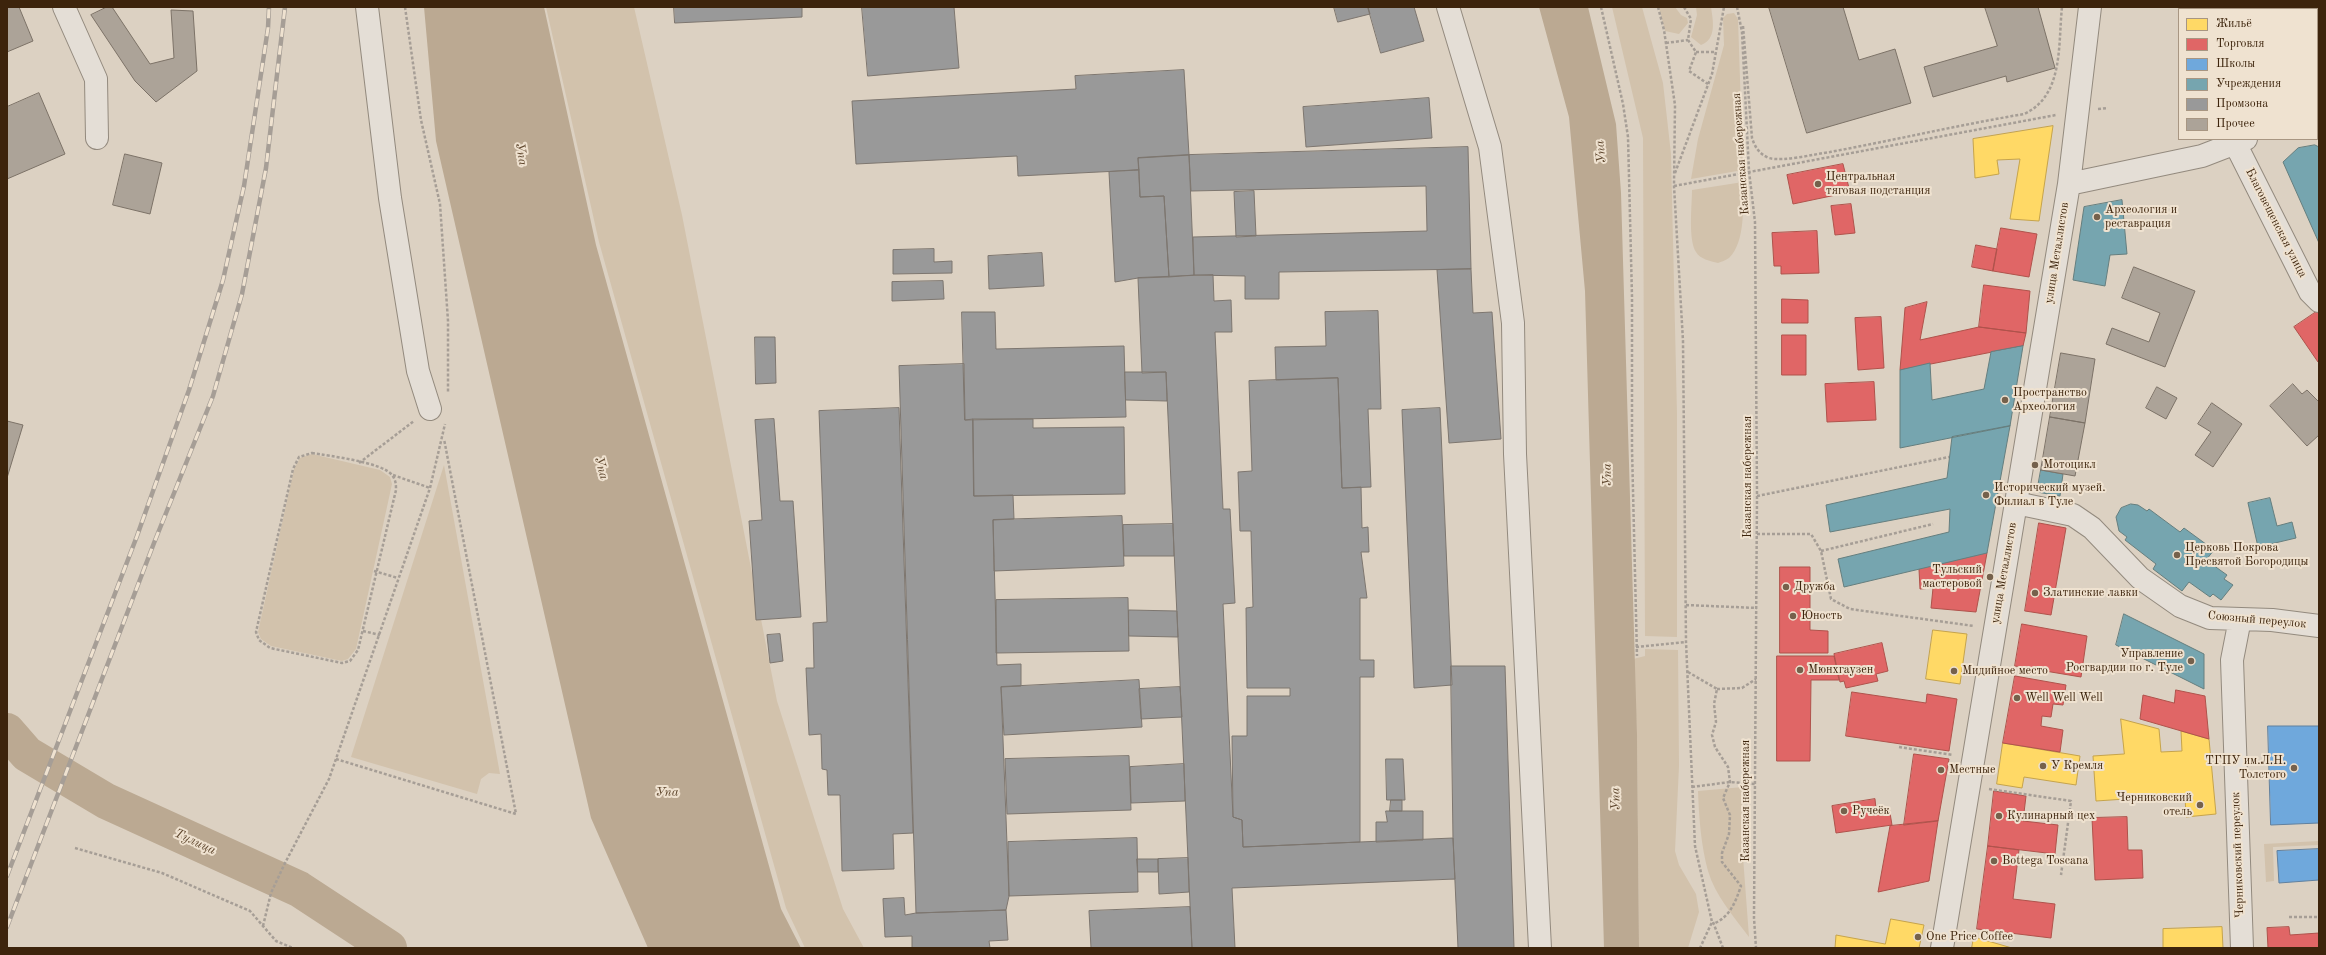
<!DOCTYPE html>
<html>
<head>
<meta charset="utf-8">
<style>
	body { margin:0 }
	#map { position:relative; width:2326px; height:955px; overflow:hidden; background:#dcd1c2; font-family:"Old Standard TT",serif }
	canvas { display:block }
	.frame { position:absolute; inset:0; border:8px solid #3d240c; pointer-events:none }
	.legend { position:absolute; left:2178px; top:8px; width:140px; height:132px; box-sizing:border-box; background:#efe2d0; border:1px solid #a89682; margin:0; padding:5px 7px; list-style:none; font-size:12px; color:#3d240c }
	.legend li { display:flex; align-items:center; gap:8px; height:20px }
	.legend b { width:20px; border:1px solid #a89682 }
</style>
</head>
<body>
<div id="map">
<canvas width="2326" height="955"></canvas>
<div class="frame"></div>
<ul class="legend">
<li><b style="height:11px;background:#ffd966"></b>Жильё</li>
<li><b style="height:11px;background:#e06666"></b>Торговля</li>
<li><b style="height:11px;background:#6fa8dc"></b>Школы</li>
<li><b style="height:11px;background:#76a5af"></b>Учреждения</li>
<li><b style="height:11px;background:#999"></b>Промзона</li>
<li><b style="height:11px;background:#aca398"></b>Прочее</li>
</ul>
</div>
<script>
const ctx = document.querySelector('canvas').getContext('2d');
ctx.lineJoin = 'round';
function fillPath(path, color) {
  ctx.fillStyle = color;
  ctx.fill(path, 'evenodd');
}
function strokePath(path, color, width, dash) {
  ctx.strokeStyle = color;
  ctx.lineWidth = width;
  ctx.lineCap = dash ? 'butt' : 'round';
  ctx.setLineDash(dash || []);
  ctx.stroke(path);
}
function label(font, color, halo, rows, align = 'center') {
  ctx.font = font + ' "Old Standard TT",serif';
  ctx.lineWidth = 4;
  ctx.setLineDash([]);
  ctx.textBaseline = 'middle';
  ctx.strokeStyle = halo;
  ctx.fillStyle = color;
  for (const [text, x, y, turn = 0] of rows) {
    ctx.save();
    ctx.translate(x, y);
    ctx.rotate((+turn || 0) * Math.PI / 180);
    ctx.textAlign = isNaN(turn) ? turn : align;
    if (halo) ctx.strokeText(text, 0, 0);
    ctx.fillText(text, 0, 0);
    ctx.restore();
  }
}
const green = new Path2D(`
	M 546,7 L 634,7 L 682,215 L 777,701 L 843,909 L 864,948 L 805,948 L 786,908 L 599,242 Z
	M 1612,7 L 1642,7 L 1663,83 L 1671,154 L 1677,414 L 1677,637 L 1645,636 L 1643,138 Z
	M 1659,7 L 1675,7 L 1681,15 L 1687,18 L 1688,23 L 1679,34 L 1665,31 Z
	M 1696,7 L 1711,7 C 1713,21 1717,39 1701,45 L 1691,37 L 1697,15 Z
	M 1734,13 L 1738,19 L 1743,170 L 1691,179 L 1698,139 L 1724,45 L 1723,18 L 1727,14 Z
	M 1743,182 C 1743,203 1746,242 1729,258 C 1726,260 1721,262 1718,263 C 1710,261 1700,259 1696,252 C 1688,240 1692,205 1692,190 Z
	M 312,454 L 380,470 L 390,477 L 392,484 L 356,649 L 348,659 L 342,661 L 271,646 L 261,639 L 258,632 L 294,469 L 300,458 Z
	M 444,465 L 500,774 L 489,773 L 481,779 L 477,794 L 351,757 Z
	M 1645,649 L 1678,650 L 1679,766 L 1675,851 L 1679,865 L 1696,894 L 1699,912 L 1688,948 L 1639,948 L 1637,734 L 1633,659 L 1645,656 Z
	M 1743,787 L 1741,830 L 1749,937 C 1734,917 1715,895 1708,871 C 1701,845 1699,818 1698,791 Z
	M 2319,841 L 2319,845 L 2273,847 L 2274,881 L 2266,882 L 2264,844 Z`);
const water = new Path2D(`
	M 424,7 L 544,7 L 596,245 L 781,909 L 801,948 L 648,948 L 591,818 L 436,141 Z
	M 1539,7 L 1588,7 L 1616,124 L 1621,193 L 1637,734 L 1639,948 L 1604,948 L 1585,291 L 1569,117 Z`);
const homes = new Path2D(`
	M 2053,126 L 2039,221 L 2010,219 L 2020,159 L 1997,160 L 1999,174 L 1975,178 L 1973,139 Z
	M 1933,630 L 1967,634 L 1960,684 L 1926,679 Z
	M 2121,719 L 2159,729 L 2161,752 L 2182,751 L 2181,731 L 2209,739 L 2216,814 L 2186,817 L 2185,795 L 2096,801 L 2093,756 L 2124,754 Z
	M 2003,743 L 2080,756 L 2076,785 L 2024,777 L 2022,788 L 1997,784 Z
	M 1891,919 L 1924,925 L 1919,948 L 1835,948 L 1836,935 L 1885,944 Z
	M 2222,927 L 2223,948 L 2163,948 L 2163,929 Z
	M 1974,937 L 2012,948 L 1972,948 Z`);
const shops = new Path2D(`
	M 2186,7 L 2245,7 L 2238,9 L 2187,9 Z
	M 1843,164 L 1850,192 L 1793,204 L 1787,175 Z
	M 1851,204 L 1855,233 L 1835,235 L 1831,206 Z
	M 2001,228 L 2037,234 L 2029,277 L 1993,271 Z
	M 1817,231 L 1819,273 L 1781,274 L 1781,266 L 1774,266 L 1772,233 Z
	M 1976,245 L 1997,249 L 1993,271 L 1972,267 Z
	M 1984,285 L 2030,291 L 2026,333 L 1979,327 Z
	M 1782,299 L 1808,300 L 1808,323 L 1782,323 Z
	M 1927,302 L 1920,340 L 1979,327 L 2026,333 L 2023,346 L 1900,370 L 1905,308 Z
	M 2319,310 L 2319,361 L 2318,362 L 2294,327 Z
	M 1881,317 L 1884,368 L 1858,370 L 1855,318 Z
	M 1782,335 L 1806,335 L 1806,375 L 1782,375 Z
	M 1874,382 L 1876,420 L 1827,422 L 1825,384 Z
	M 2039,523 L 2066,528 L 2051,615 L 2025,611 Z
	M 1987,553 L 1976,612 L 1931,608 L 1933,588 L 1920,589 L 1919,569 Z
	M 1780,567 L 1810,567 L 1810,630 L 1828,631 L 1828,653 L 1780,653 Z
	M 2022,624 L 2087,636 L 2081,677 L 2015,666 Z
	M 1882,643 L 1888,671 L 1876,674 L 1878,681 L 1846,688 L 1844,681 L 1840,682 L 1834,654 Z
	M 1777,656 L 1834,656 L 1839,680 L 1811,680 L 1810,761 L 1777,761 Z
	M 2015,676 L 2066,685 L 2063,705 L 2053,704 L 2051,717 L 2042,716 L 2041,726 L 2063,730 L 2060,752 L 2003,743 Z
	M 2176,690 L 2205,696 L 2209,739 L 2140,719 L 2143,695 L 2174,703 Z
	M 1852,692 L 1926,703 L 1927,694 L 1957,699 L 1949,751 L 1846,736 Z
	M 1914,754 L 1949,759 L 1938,821 L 1904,825 Z
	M 1994,791 L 2026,796 L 2023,821 L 2058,825 L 2055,854 L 1988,846 Z
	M 1875,799 L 1876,809 L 1889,807 L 1892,825 L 1836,833 L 1832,806 Z
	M 2127,817 L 2128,850 L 2142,850 L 2143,878 L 2095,880 L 2092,818 Z
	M 1938,821 L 1929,881 L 1878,892 L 1890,826 Z
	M 1988,846 L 2019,850 L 2013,899 L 2055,904 L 2051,938 L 1977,929 Z
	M 2289,927 L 2290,935 L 2319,933 L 2319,948 L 2268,948 L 2267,928 Z`);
const schools = new Path2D(`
	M 2268,726 L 2319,726 L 2319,823 L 2271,825 Z
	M 2319,849 L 2319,880 L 2279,883 L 2277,851 Z`);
const public = new Path2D(`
	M 2315,145 L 2319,147 L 2319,243 L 2283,162 L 2298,148 Z
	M 2122,200 L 2127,254 L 2110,255 L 2105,286 L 2073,280 L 2084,207 Z
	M 2023,346 L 2010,426 L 1900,448 L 1900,370 L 1930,363 L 1932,400 L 1984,389 L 1991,352 Z
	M 2010,426 L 1987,553 L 1844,587 L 1838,559 L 1949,532 L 1950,509 L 1830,532 L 1826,505 L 1947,478 L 1952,437 Z
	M 2041,470 L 2063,474 L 2060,496 L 2037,492 Z
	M 2270,498 L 2277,526 L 2292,522 L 2296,538 L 2258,547 L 2248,503 Z
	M 2131,504 L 2138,505 L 2147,511 L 2149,509 L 2180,532 L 2184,528 L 2214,550 L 2206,560 L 2227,575 L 2224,579 L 2233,585 L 2221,600 L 2213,594 L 2210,597 L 2189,582 L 2182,591 L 2153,569 L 2156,564 L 2125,540 L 2127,537 L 2119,531 L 2116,517 L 2121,508 Z
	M 2124,614 L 2204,654 L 2204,689 L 2116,645 Z`);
const industry = new Path2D(`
	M 674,7 L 802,7 L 802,17 L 675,23 Z
	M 862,7 L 954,7 L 959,68 L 868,76 Z
	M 1334,7 L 1368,7 L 1370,14 L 1338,22 Z
	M 1368,7 L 1414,7 L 1424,41 L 1381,53 Z
	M 1184,70 L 1189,155 L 1138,158 L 1139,170 L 1018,176 L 1017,156 L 856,164 L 852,101 L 1076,89 L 1075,76 Z
	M 1429,98 L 1432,138 L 1306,147 L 1303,107 Z
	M 1468,147 L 1471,269 L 1279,272 L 1279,299 L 1245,299 L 1245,276 L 1194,275 L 1193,237 L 1427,231 L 1426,186 L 1191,191 L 1189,155 Z
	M 1189,155 L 1194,275 L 1169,277 L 1164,196 L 1140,197 L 1138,158 Z
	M 1139,170 L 1140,197 L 1164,196 L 1169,277 L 1138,278 L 1115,282 L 1109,172 Z
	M 1254,191 L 1256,236 L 1236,237 L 1234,192 Z
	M 934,249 L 934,262 L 952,261 L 952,273 L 893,274 L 893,250 Z
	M 1042,253 L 1044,286 L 989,289 L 988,256 Z
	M 1471,269 L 1473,313 L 1492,312 L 1501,439 L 1449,443 L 1437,270 Z
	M 1213,275 L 1214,301 L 1231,300 L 1232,332 L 1215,332 L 1223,509 L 1230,509 L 1235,603 L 1223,604 L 1233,817 L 1242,820 L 1243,847 L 1453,838 L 1455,879 L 1232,888 L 1235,948 L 1192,948 L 1166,372 L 1142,373 L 1138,278 Z
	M 943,281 L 944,299 L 892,301 L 892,282 Z
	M 1378,311 L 1381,409 L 1368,409 L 1371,487 L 1342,488 L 1338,378 L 1276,380 L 1275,347 L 1326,346 L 1325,312 Z
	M 962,312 L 995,312 L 996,349 L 1124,346 L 1126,417 L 965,420 Z
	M 755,337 L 775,337 L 776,383 L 756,384 Z
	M 964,364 L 965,420 L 973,419 L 974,496 L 1013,495 L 1014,519 L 993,520 L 997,665 L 1021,664 L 1021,686 L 1001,687 L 1009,896 L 1006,910 L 916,913 L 899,366 Z
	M 1125,372 L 1166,372 L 1167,401 L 1126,400 Z
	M 1338,378 L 1342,488 L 1361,487 L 1362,528 L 1368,527 L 1369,552 L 1361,552 L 1367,598 L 1360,598 L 1360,660 L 1374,660 L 1374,677 L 1360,677 L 1360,842 L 1243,847 L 1242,820 L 1233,817 L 1232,736 L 1247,736 L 1247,696 L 1290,696 L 1290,688 L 1247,688 L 1246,608 L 1253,607 L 1251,531 L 1240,531 L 1238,472 L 1252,471 L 1249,381 Z
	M 899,408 L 913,833 L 893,834 L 894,869 L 842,871 L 840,795 L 828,795 L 827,770 L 822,769 L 821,734 L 809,735 L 806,668 L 814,668 L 813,623 L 827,622 L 819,411 Z
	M 1440,408 L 1452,685 L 1414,688 L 1402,410 Z
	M 774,419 L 780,501 L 793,501 L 801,617 L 756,620 L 749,521 L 762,520 L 755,420 Z
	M 973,419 L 1033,419 L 1033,428 L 1124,427 L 1125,494 L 974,496 Z
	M 1122,516 L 1124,566 L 994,571 L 993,520 Z
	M 1173,524 L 1174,556 L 1124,556 L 1123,525 Z
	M 1128,598 L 1129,651 L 996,653 L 996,600 Z
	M 1129,610 L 1177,611 L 1178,637 L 1129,636 Z
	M 780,634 L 783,661 L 770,663 L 767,635 Z
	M 1451,666 L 1505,666 L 1514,948 L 1458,948 L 1453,838 Z
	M 1139,680 L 1142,727 L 1004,735 L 1001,687 Z
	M 1180,687 L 1182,717 L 1141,719 L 1139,689 Z
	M 1129,756 L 1131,810 L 1007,814 L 1005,759 Z
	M 1386,759 L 1403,759 L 1405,800 L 1387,800 Z
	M 1184,764 L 1185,801 L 1131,803 L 1130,767 Z
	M 1391,800 L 1402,800 L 1402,811 L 1390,811 Z
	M 1386,811 L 1423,811 L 1423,840 L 1376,842 L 1376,822 L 1387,822 Z
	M 1137,838 L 1138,892 L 1009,896 L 1008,842 Z
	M 1188,858 L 1189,892 L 1159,894 L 1158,859 Z
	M 1137,859 L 1158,859 L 1158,872 L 1138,872 Z
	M 904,898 L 905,915 L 916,913 L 1006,910 L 1008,940 L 989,941 L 990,948 L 912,948 L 912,936 L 885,937 L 883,899 Z
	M 1190,907 L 1192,948 L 1091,948 L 1089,911 Z`);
const river = new Path2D(`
	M 7,731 L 27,754 L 106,801 L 299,889 L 389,948`);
const building = new Path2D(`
	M 7,7 L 19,7 L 33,41 L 7,52 Z
	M 107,7 L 112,7 L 150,64 L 174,58 L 171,10 L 193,11 L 197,71 L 156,102 L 135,81 L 91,15 Z
	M 1769,7 L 1843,7 L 1859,60 L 1895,49 L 1911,103 L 1807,133 Z
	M 1985,7 L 2038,7 L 2055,68 L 2007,82 L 2006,76 L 1933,97 L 1924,67 L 1997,46 Z
	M 39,93 L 65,154 L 7,179 L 7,107 Z
	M 125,154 L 162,163 L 150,214 L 113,205 Z
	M 2134,267 L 2195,291 L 2165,367 L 2106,344 L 2112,328 L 2149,342 L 2160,313 L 2122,298 Z
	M 2061,353 L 2095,359 L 2085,423 L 2050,417 Z
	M 2293,384 L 2302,394 L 2307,390 L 2319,402 L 2319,435 L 2307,446 L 2270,406 Z
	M 2157,387 L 2177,398 L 2166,419 L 2146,408 Z
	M 2212,403 L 2242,424 L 2213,467 L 2195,455 L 2211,432 L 2198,424 Z
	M 2050,417 L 2085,423 L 2075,476 L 2041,470 Z
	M 7,421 L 23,425 L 7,478 Z`);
const path = new Path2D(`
	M 405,7 L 421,120 L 440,204 L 448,321 L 448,393
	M 1601,7 L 1623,104 L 1628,137 L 1632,297 L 1632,449 L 1637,656
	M 1658,7 L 1664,30 L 1675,105 L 1674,186 L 1683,341 L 1686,642 L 1695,846 L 1712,922 L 1700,948
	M 1684,7 L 1691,19 L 1688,40 L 1696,52 L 1689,71 L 1708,84
	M 1737,7 L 1742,32 L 1749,171 L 1755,222 L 1757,496 L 1754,918 L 1756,948
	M 1743,26 L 1752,138 C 1755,147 1759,154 1769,158 C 1784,162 1814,154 1830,152 C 1895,140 1959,125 2024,114 C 2064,96 2058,44 2062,7
	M 1666,43 L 1688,40
	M 1696,52 L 1716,52
	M 2098,109 L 2108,108
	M 1675,173 L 1712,74 L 1724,7
	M 1674,186 L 2056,115
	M 312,453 C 329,456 382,462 392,475 C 396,480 396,485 396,490 L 358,650 L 350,661 L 342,663 L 270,648 L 259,640 L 256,632 L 293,469 L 299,457 Z
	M 359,463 L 414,421
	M 393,475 L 430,488
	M 1757,496 L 1949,457
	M 1757,534 L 1811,534 L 1821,551 L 1831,599 L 1850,609 L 1974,626
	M 1821,551 L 1933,524
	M 374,571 L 398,578
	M 1686,605 L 1757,608
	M 363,631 L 380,635
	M 1636,647 L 1686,642
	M 1688,672 L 1717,689 L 1714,704 L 1716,722 L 1712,735 L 1715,747 L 1728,767 L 1730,782 L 1723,798 L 1730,815 L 1729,834 L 1722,853 L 1722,862 L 1741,886 C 1735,903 1730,917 1713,924
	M 1717,689 L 1742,688 L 1756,679
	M 1899,747 L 1953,755
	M 336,759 L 516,814 L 444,439
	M 1692,787 L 1730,782 L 1755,784
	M 1989,789 L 2071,801 L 2061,875
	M 75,848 L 162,873 L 250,911 L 276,941 L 293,948
	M 2289,917 L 2319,917
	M 1713,922 L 1723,948
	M 263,926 L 271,893 L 284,865 L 329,779 L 430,488 L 445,424`);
const minor = new Path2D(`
	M 64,7 L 96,79 L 97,138
	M 367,7 L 390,198 L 418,371 L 430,409
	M 1448,7 L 1490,147 L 1513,323 L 1515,454 L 1540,948
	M 2317,118 L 2319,118
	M 2235,143 L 2310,292 L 2319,301
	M 2069,184 L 2202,156 L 2246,139
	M 2016,503 L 2073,515 L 2092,528 L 2140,578 L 2180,606 L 2210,618 L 2272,620 L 2319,626
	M 2240,619 L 2232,660 L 2242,948
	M 1942,948 L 2069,184 L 2090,7`);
const rail = new Path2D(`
	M 7,876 L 137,536 L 189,390 L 223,280 L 244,186 L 268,28 L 269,7
	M 7,927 L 154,543 L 213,396 L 242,294 L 266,168 L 285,7`);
const markers = [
	[1818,184,4,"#75614c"],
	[2097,217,4,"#75614c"],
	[2005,400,4,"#75614c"],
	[2035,465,4,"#75614c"],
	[1986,495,4,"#75614c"],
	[2177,555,4,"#75614c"],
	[1990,577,4,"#75614c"],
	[1786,587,4,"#75614c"],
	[2035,593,4,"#75614c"],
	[1793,616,4,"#75614c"],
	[2191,661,4,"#75614c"],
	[1800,670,4,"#75614c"],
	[1954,671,4,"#75614c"],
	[2017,698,4,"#75614c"],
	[2043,766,4,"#75614c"],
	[2294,768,4,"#75614c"],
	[1941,770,4,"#75614c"],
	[2200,805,4,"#75614c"],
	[1844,811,4,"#75614c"],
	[1999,816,4,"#75614c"],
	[1994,861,4,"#75614c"],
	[1918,937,4,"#75614c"]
];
const streetNames = [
	["Казанская набережная",1741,154,-94],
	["Благовещенская улица",2276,223,63],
	["улица Металлистов",2057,253,-81],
	["Казанская набережная",1748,477,-90],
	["улица Металлистов",2004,573,-80],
	["Союзный переулок",2257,620,5],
	["Казанская набережная",1746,801,-90],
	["Черниковский переулок",2238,855,-92]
];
const poiNames = [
	["Центральная",1826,177],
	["тяговая подстанция",1826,191],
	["Археология и",2105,210],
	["реставрация",2105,224],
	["Пространство",2013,393],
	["Археология",2013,407],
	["Мотоцикл",2043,465],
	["Исторический музей.",1994,488],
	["Филиал в Туле",1994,502],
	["Церковь Покрова",2185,548],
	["Пресвятой Богородицы",2185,562],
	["Тульский",1982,570,"right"],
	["мастеровой",1982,584,"right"],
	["Дружба",1794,587],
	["Златинские лавки",2043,593],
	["Юность",1801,616],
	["Управление",2183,654,"right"],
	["Росгвардии по г. Туле",2183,668,"right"],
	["Мюнхгаузен",1808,670],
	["Мидийное место",1962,671],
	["Well Well Well",2025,698],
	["ТГПУ им.Л.Н.",2286,761,"right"],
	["Толстого",2286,775,"right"],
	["У Кремля",2051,766],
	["Местные",1949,770],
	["Черниковский",2192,798,"right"],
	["отель",2192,812,"right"],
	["Ручеёк",1852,811],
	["Кулинарный цех",2007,816],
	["Bottega Toscana",2002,861],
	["One Price Coffee",1926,937]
];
const waterNames = [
	["Упа",1601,152,-95],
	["Упа",521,154,81],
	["Упа",601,468,75],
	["Упа",1608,475,-90],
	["Упа",667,793],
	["Упа",1616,799,-91],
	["Тулица",195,842,25]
];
fillPath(green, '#d2c2ac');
fillPath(water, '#bba992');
fillPath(homes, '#ffd966');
strokePath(homes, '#c5a34b', 1);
fillPath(shops, '#e06666');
strokePath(shops, '#af524b', 1);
fillPath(schools, '#6fa8dc');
strokePath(schools, '#60809e', 1);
fillPath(public, '#76a5af');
strokePath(public, '#657e7e', 1);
fillPath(industry, '#999');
strokePath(industry, '#7d766f', 1);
strokePath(river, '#bba992', 36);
fillPath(building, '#aca398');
strokePath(building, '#7c7267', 1);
strokePath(minor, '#938a7e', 24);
strokePath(path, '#a69e96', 2.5, [3, 2]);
strokePath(minor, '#e4ded6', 22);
strokePath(rail, '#a69e96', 4.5);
strokePath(rail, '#efe2d0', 3, [9]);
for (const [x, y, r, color] of markers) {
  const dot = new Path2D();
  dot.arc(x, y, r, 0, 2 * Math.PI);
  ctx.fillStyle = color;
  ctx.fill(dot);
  strokePath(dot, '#efe2d0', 1.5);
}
label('12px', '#3d240c', '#efe2d0', streetNames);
label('12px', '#3d240c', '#efe2d0', poiNames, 'left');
label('italic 13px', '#5f472e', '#efe2d0', waterNames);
</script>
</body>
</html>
